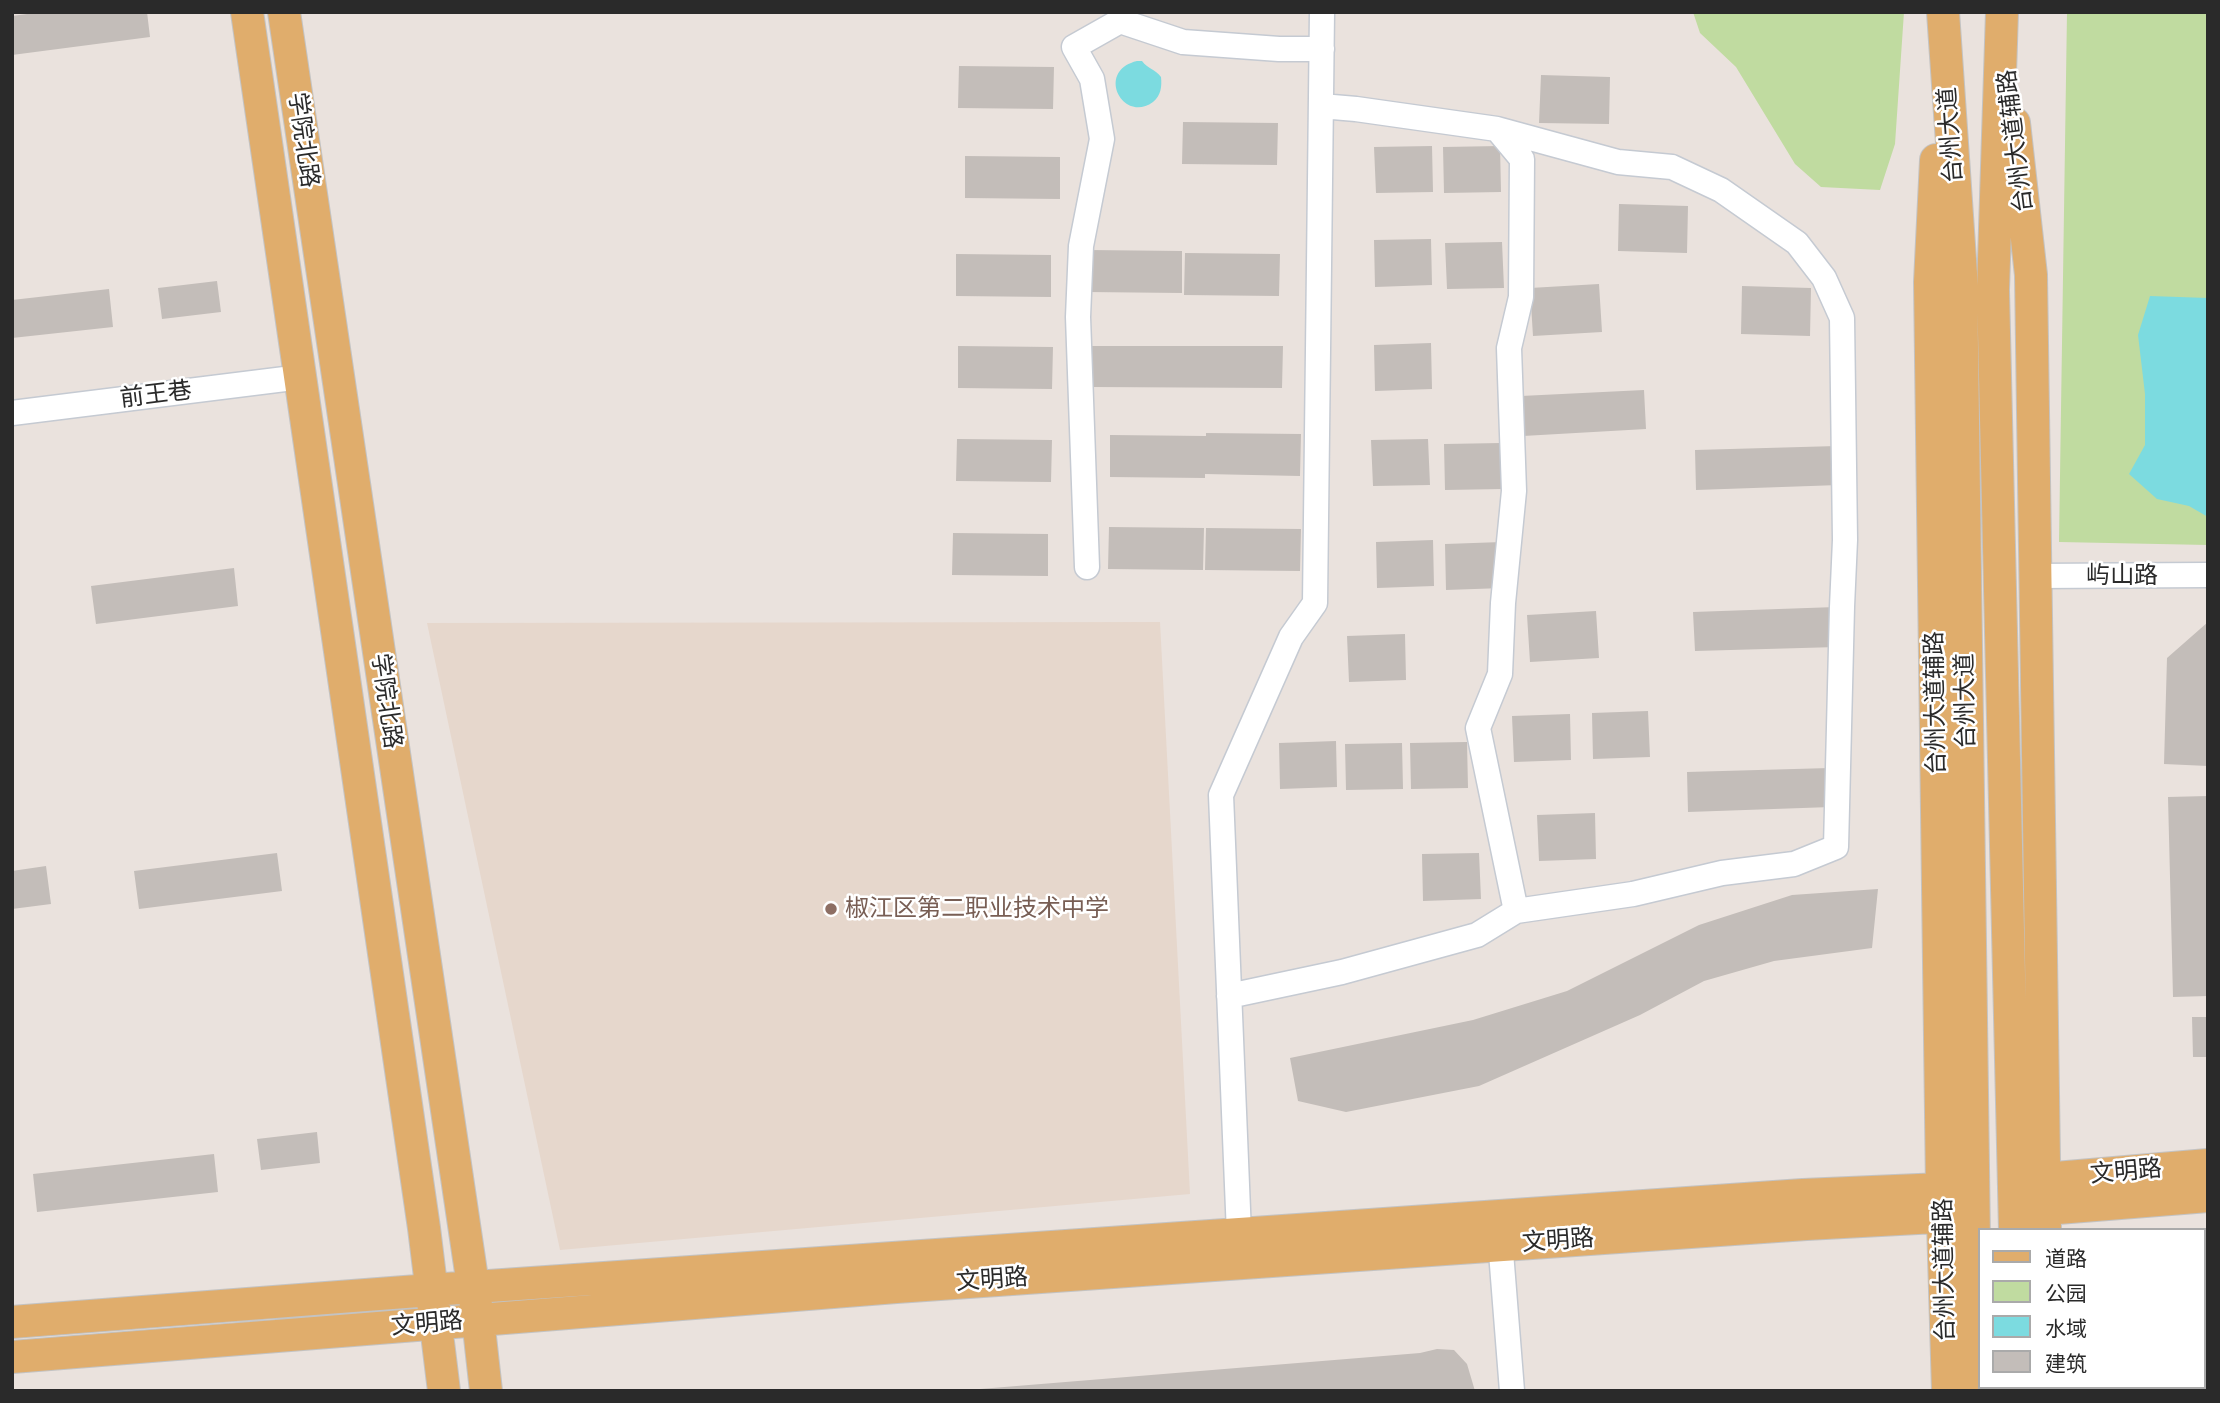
<!DOCTYPE html>
<html>
<head>
<meta charset="utf-8">
<style>
	body { margin:0 }
	#map { position:relative; width:2220px; height:1403px; overflow:hidden; background:#eae2dd; font-family:Rubik,"Noto Sans SC",sans-serif }
	canvas { display:block }
	.frame { position:absolute; inset:0; border:14px solid #2a2a2a; pointer-events:none }
	.legend { position:absolute; left:1978px; top:1228px; width:228px; height:161px; box-sizing:border-box; background:#fff; border:2px solid #aaa; margin:0; padding:9px 12px; list-style:none; font-size:21px; color:#2a2a2a }
	.legend li { display:flex; align-items:center; gap:14px; height:35px }
	.legend b { width:35px; border:2px solid #aaa }
</style>
</head>
<body>
<div id="map">
<canvas width="2220" height="1403"></canvas>
<div class="frame"></div>
<ul class="legend">
<li><b style="height:9px;background:#e0ad6c"></b>道路</li>
<li><b style="height:19px;background:#c0dba0"></b>公园</li>
<li><b style="height:19px;background:#7cdbe0"></b>水域</li>
<li><b style="height:19px;background:#c3bdb9"></b>建筑</li>
</ul>
</div>
<script>
const ctx = document.querySelector('canvas').getContext('2d');
ctx.lineJoin = 'round';
function fillPath(path, color) {
  ctx.fillStyle = color;
  ctx.fill(path, 'evenodd');
}
function strokePath(path, color, width, dash) {
  ctx.strokeStyle = color;
  ctx.lineWidth = width;
  ctx.lineCap = dash ? 'butt' : 'round';
  ctx.setLineDash(dash || []);
  ctx.stroke(path);
}
function label(font, color, halo, rows, align = 'center') {
  ctx.font = font + ' Rubik,"Noto Sans SC",sans-serif';
  ctx.lineWidth = 5;
  ctx.setLineDash([]);
  ctx.textBaseline = 'middle';
  ctx.strokeStyle = halo;
  ctx.fillStyle = color;
  for (const [text, x, y, turn = 0] of rows) {
    ctx.save();
    ctx.translate(x, y);
    ctx.rotate((+turn || 0) * Math.PI / 180);
    ctx.textAlign = isNaN(turn) ? turn : align;
    if (halo) ctx.strokeText(text, 0, 0);
    ctx.fillText(text, 0, 0);
    ctx.restore();
  }
}
const education = new Path2D(`
	M 1160,622 L 1190,1194 L 560,1250 L 427,623 Z`);
const green = new Path2D(`
	M 1693,12 L 1904,12 L 1895,144 L 1880,190 L 1821,187 L 1795,164 L 1736,67 L 1700,33 Z
	M 2067,12 L 2208,12 L 2208,545 L 2059,542 Z`);
const water = new Path2D(`
	M 1137,61 L 1142,61 C 1148,69 1155,69 1161,77 C 1162,86 1161,96 1153,102 C 1123,124 1095,71 1137,61 Z
	M 2150,296 L 2208,298 L 2208,517 L 2189,506 L 2157,499 L 2129,474 L 2145,445 L 2145,394 L 2138,335 Z`);
const building = new Path2D(`
	M 42,12 L 147,12 L 150,37 L 12,55 L 12,16 Z
	M 959,66 L 1054,67 L 1053,109 L 958,108 Z
	M 1541,75 L 1610,77 L 1609,124 L 1539,123 Z
	M 1183,122 L 1278,123 L 1277,165 L 1182,164 Z
	M 1432,146 L 1433,192 L 1376,193 L 1374,147 Z
	M 1500,146 L 1501,192 L 1444,193 L 1443,147 Z
	M 965,156 L 1060,157 L 1060,199 L 965,198 Z
	M 1619,204 L 1688,206 L 1687,253 L 1618,251 Z
	M 1431,239 L 1432,285 L 1375,287 L 1374,240 Z
	M 1502,242 L 1504,288 L 1447,289 L 1445,243 Z
	M 1088,250 L 1182,251 L 1182,293 L 1087,292 Z
	M 1185,253 L 1280,254 L 1279,296 L 1184,295 Z
	M 956,254 L 1051,255 L 1051,297 L 956,296 Z
	M 217,281 L 221,312 L 162,319 L 158,288 Z
	M 1599,284 L 1602,332 L 1533,336 L 1530,288 Z
	M 1742,286 L 1811,288 L 1810,336 L 1741,334 Z
	M 109,289 L 113,327 L 12,338 L 12,300 Z
	M 1431,343 L 1432,389 L 1375,391 L 1374,345 Z
	M 958,346 L 1053,347 L 1052,389 L 958,388 Z
	M 1092,346 L 1283,346 L 1282,388 L 1092,387 Z
	M 1644,390 L 1646,429 L 1523,436 L 1521,396 Z
	M 1206,433 L 1301,434 L 1300,476 L 1205,474 L 1205,478 L 1110,477 L 1110,435 L 1206,436 Z
	M 957,439 L 1052,440 L 1051,482 L 956,481 Z
	M 1428,439 L 1430,485 L 1373,486 L 1371,440 Z
	M 1501,443 L 1503,489 L 1445,490 L 1444,444 Z
	M 1837,446 L 1839,485 L 1696,490 L 1695,450 Z
	M 1109,527 L 1204,528 L 1203,570 L 1108,569 Z
	M 1206,528 L 1301,529 L 1300,571 L 1205,570 Z
	M 953,533 L 1048,534 L 1048,576 L 952,575 Z
	M 1433,540 L 1434,586 L 1377,588 L 1376,542 Z
	M 1502,542 L 1503,588 L 1446,590 L 1445,544 Z
	M 234,568 L 238,606 L 96,624 L 91,586 Z
	M 1836,607 L 1837,647 L 1695,651 L 1693,612 Z
	M 1596,611 L 1599,658 L 1530,662 L 1527,615 Z
	M 2208,622 L 2208,766 L 2164,764 L 2167,658 Z
	M 1405,634 L 1406,680 L 1349,682 L 1347,636 Z
	M 1648,711 L 1650,757 L 1593,759 L 1592,713 Z
	M 1570,714 L 1571,760 L 1514,762 L 1512,716 Z
	M 1336,741 L 1337,787 L 1280,789 L 1279,743 Z
	M 1467,742 L 1468,788 L 1411,789 L 1410,743 Z
	M 1402,743 L 1403,789 L 1346,790 L 1345,744 Z
	M 1830,768 L 1831,807 L 1688,812 L 1687,772 Z
	M 2208,796 L 2208,996 L 2173,997 L 2168,797 Z
	M 1595,813 L 1596,859 L 1539,861 L 1537,815 Z
	M 277,853 L 282,891 L 139,909 L 134,871 Z
	M 1479,853 L 1481,899 L 1423,901 L 1422,854 Z
	M 46,866 L 51,904 L 12,909 L 12,871 Z
	M 1878,889 L 1872,948 L 1774,961 L 1704,981 L 1640,1015 L 1479,1086 L 1346,1112 L 1298,1101 L 1290,1058 L 1473,1020 L 1567,991 L 1699,925 L 1792,895 Z
	M 2192,1017 L 2208,1017 L 2208,1057 L 2193,1057 Z
	M 317,1132 L 320,1163 L 261,1170 L 257,1139 Z
	M 214,1154 L 218,1192 L 37,1212 L 33,1174 Z
	M 2208,1334 L 2208,1384 L 2206,1384 L 2204,1335 Z
	M 1437,1349 L 1454,1350 L 1467,1364 L 1475,1391 L 980,1391 L 980,1389 L 1420,1353 Z`);
const minor = new Path2D(`
	M 1321,106 L 1356,109 L 1497,129 L 1522,159 L 1521,297 L 1509,348 L 1514,491 L 1503,603 L 1500,674 L 1478,728 L 1516,911
	M 12,413 L 301,377
	M 1087,567 L 1078,317 L 1081,246 L 1102,139 L 1092,79 L 1074,47 L 1120,21 L 1183,42 L 1279,49 L 1322,49
	M 2035,576 L 2208,575
	M 1229,996 L 1342,972 L 1477,935 L 1516,911 L 1633,894 L 1722,873 L 1794,864 L 1836,847 L 1842,607 L 1845,540 L 1842,318 L 1824,278 L 1797,243 L 1721,190 L 1672,167 L 1618,162 L 1497,129
	M 1499,1227 L 1512,1391
	M 1239,1234 L 1221,795 L 1291,637 L 1315,603 L 1322,12`);
const major = new Path2D(`
	M 247,12 L 424,1228 L 444,1391
	M 284,12 L 478,1319 L 486,1391
	M 1943,12 L 1961,274 L 1976,1391
	M 2002,12 L 1993,290 L 2015,1230
	M 2014,123 L 2031,275 L 2045,1230
	M 1936,160 L 1930,282 L 1942,1189 L 1948,1391
	M 2044,1179 L 2208,1165
	M 2045,1209 L 2208,1196
	M 12,1322 L 431,1290 L 1803,1195 L 1942,1189
	M 12,1357 L 896,1287 L 1806,1224 L 1973,1215
	M 2016,1387 L 2016,1391
	M 2046,1387 L 2046,1391`);
const markers = [
	[831,909,7,"#8d6e63"]
];
const streetNames = [
	["台州大道",1951,135,-94],
	["学院北路",303,140,82],
	["台州大道辅路",2016,141,-97],
	["前王巷",156,395,-7],
	["屿山路",2122,576],
	["学院北路",386,701,82],
	["台州大道",1966,701,-91],
	["台州大道辅路",1936,703,-91],
	["文明路",2126,1172,-5],
	["文明路",1558,1241,-4],
	["台州大道辅路",1945,1270,-91],
	["文明路",992,1280,-4],
	["文明路",427,1324,-5]
];
const educationNames = [
	["椒江区第二职业技术中学",845,909]
];
fillPath(education, '#e6d7cc');
fillPath(green, '#c0dba0');
fillPath(water, '#7cdbe0');
fillPath(building, '#c3bdb9');
strokePath(minor, '#c5cad2', 27);
strokePath(major, '#c3c3c3', 34);
strokePath(minor, '#fff', 24);
strokePath(major, '#e0ad6c', 32);
for (const [x, y, r, color] of markers) {
  const dot = new Path2D();
  dot.arc(x, y, r, 0, 2 * Math.PI);
  ctx.fillStyle = color;
  ctx.fill(dot);
  strokePath(dot, '#fff', 2.5);
}
label('24px', '#2a2a2a', '#fff', streetNames);
label('24px', '#785e54', '#fff', educationNames, 'left');
</script>
</body>
</html>
